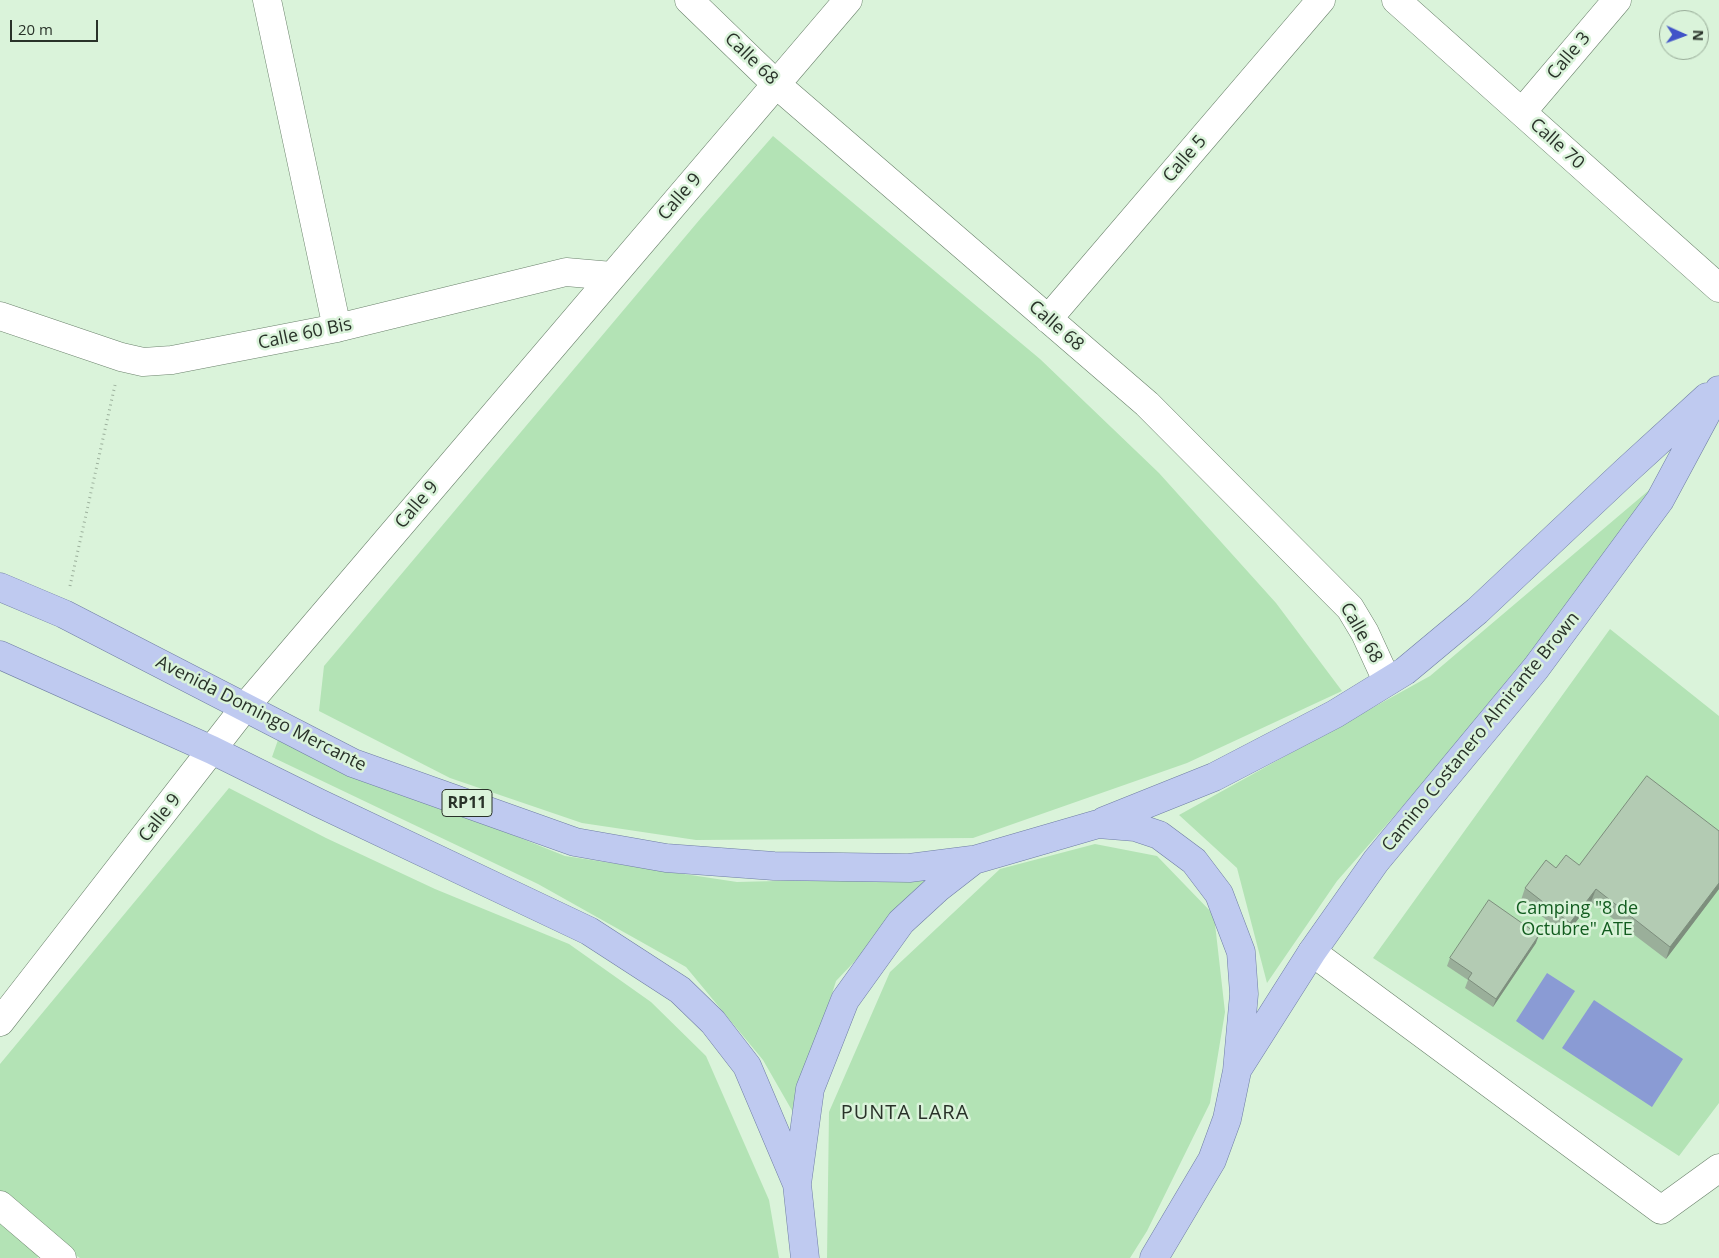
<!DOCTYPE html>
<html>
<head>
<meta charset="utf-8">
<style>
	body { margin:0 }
	#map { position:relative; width:1719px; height:1258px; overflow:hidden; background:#daf3da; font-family:"Open Sans",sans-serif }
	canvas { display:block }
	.north { position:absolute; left:1659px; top:10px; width:50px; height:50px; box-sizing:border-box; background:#daf3da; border:1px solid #93a693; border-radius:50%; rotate:92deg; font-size:14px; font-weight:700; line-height:20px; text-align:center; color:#293229 }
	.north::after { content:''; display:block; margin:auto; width:18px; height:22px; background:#4154c8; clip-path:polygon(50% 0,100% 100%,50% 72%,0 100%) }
	.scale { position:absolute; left:10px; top:20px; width:88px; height:22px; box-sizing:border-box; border:2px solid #293229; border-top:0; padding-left:6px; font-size:15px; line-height:18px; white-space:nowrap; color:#293229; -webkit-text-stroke:4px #daf3da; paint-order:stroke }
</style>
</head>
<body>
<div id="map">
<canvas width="1719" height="1258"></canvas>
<div class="north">N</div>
<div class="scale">20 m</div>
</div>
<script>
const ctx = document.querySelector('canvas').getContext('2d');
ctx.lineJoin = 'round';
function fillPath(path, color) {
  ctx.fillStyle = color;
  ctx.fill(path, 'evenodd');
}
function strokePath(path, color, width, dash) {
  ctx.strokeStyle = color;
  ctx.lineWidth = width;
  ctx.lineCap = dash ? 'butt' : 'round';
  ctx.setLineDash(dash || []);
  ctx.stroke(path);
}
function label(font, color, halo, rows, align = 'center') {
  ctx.font = font + ' "Open Sans",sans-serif';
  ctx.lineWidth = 5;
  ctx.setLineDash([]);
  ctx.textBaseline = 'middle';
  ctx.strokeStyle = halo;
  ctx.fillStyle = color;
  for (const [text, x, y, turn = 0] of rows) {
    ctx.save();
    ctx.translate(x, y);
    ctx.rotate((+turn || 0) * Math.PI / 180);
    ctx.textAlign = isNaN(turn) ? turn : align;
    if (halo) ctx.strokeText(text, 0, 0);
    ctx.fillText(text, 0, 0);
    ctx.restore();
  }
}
const green = new Path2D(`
	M 773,136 L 1040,359 L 1159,473 L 1276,603 L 1342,691 L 1187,763 L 973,838 L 696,840 L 582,823 L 450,778 L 319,711 L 324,666 L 701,218 Z
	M 1661,480 L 1490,707 L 1337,881 L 1267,983 L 1237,868 L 1179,815 L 1430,676 Z
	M 1610,629 L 1719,716 L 1719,1103 L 1679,1156 L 1373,958 Z
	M 278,740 L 565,856 L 737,882 L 935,877 L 836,981 L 794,1114 L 763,1060 L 686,967 L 538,884 L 272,757 Z
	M 229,788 L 326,838 L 435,889 L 569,944 L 651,1002 L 706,1056 L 769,1200 L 779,1258 L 80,1258 L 53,1240 L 37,1258 L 0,1258 L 0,1064 Z
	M 1095,844 L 1157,856 L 1214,915 L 1225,1012 L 1210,1103 L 1147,1231 L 1130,1258 L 827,1258 L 829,1112 L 890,972 L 1000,869 Z`);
const water = new Path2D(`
	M 1547,973 L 1575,991 L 1543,1040 L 1516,1021 Z
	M 1594,1000 L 1683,1059 L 1652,1107 L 1562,1048 Z`);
const path = new Path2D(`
	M 70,586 L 115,385`);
const minor = new Path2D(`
	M 267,0 L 337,328
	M 689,0 L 777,85 L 1147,404 L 1350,608 L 1365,633 L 1387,681
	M 1396,0 L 1719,288
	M 1522,112 L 1617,0
	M 0,316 L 121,357 L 143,362 L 172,360 L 337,328 L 566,272 L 612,276
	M 1048,319 L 1321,0
	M 1312,952 L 1661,1210 L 1719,1168
	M 0,1022 L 245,707 L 848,0
	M 0,1205 L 62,1258`);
const major = new Path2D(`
	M 0,587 L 64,614 L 353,763 L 575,842 L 666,858 L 774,866 L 909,868 L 972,860
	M 0,655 L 212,750 L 319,803 L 589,931 L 680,990 L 713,1022 L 747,1066 L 797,1184
	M 1104,821 L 1214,777 L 1335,714 L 1405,671 L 1477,611 L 1626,471 L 1707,397
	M 1239,1067 L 1312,952 L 1376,861 L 1536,668 L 1660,500 L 1719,390
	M 805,1258 L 797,1184 L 810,1089 L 845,1000 L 901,922 L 938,888 L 974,860 L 1098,824 L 1135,827 L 1159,835 L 1194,861 L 1219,894 L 1241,952 L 1244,994 L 1237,1071 L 1227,1119 L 1212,1160 L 1154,1258`);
const wall = new Path2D(`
	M 1719,831 L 1719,889 L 1666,959 L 1591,902 L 1566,935 L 1521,900 L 1525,888 L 1579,865 Z
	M 1536,943 L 1493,1007 L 1465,988 L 1468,980 L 1447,966 L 1450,958 Z`);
const shadedWall = new Path2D(`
	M 1719,883 L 1719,889 L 1666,959 L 1670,947 Z
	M 1596,889 L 1591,902 L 1566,935 L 1570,923 Z
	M 1539,935 L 1536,943 L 1493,1007 L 1496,999 Z`);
const building = new Path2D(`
	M 1647,776 L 1719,831 L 1719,883 L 1670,947 L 1596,889 L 1570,923 L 1525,888 L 1546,860 L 1556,868 L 1566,855 L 1579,865 Z
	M 1489,900 L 1539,935 L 1496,999 L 1468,979 L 1472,973 L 1450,958 Z`);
const shields = [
	[467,803,50]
];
const shieldNames = [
	["RP11",467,803]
];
const streetNames = [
	["Calle 3",1569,56,-50],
	["Calle 68",751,59,44],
	["Calle 70",1557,144,42],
	["Calle 5",1185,159,-49],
	["Calle 9",680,197,-49],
	["Calle 68",1056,326,41],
	["Calle 60 Bis",305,334,-12],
	["Calle 9",417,505,-50],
	["Calle 68",1361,633,60],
	["Avenida Domingo Mercante",261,714,27],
	["Camino Costanero Almirante Brown",1481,732,-51],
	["Calle 9",160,818,-52]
];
const parkNames = [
	["Camping \"8 de",1577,909],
	["Octubre\" ATE",1577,930]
];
const quarterNames = [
	["PUNTA LARA",905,1113]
];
fillPath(green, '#b3e3b5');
fillPath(water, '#8a9bd4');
strokePath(minor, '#6b826c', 29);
strokePath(major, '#6f7ea4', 29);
strokePath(path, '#9db19d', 3, [1, 4]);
strokePath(minor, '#fff', 28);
strokePath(major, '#bfcaf0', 28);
fillPath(wall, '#9aaf9a');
fillPath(shadedWall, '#7d8e7d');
fillPath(building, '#b3cbb3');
strokePath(building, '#7d8e7d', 1);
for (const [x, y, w] of shields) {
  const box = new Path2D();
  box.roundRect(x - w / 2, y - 13.5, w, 27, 4);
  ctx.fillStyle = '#daf3da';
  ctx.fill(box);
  strokePath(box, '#293229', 1);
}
label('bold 16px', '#293229', null, shieldNames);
label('18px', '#293229', '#daf3da', streetNames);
label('18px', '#125c1f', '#daf3da', parkNames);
ctx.letterSpacing = '1px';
label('20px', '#293229', '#daf3da', quarterNames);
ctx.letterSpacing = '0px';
</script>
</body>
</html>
